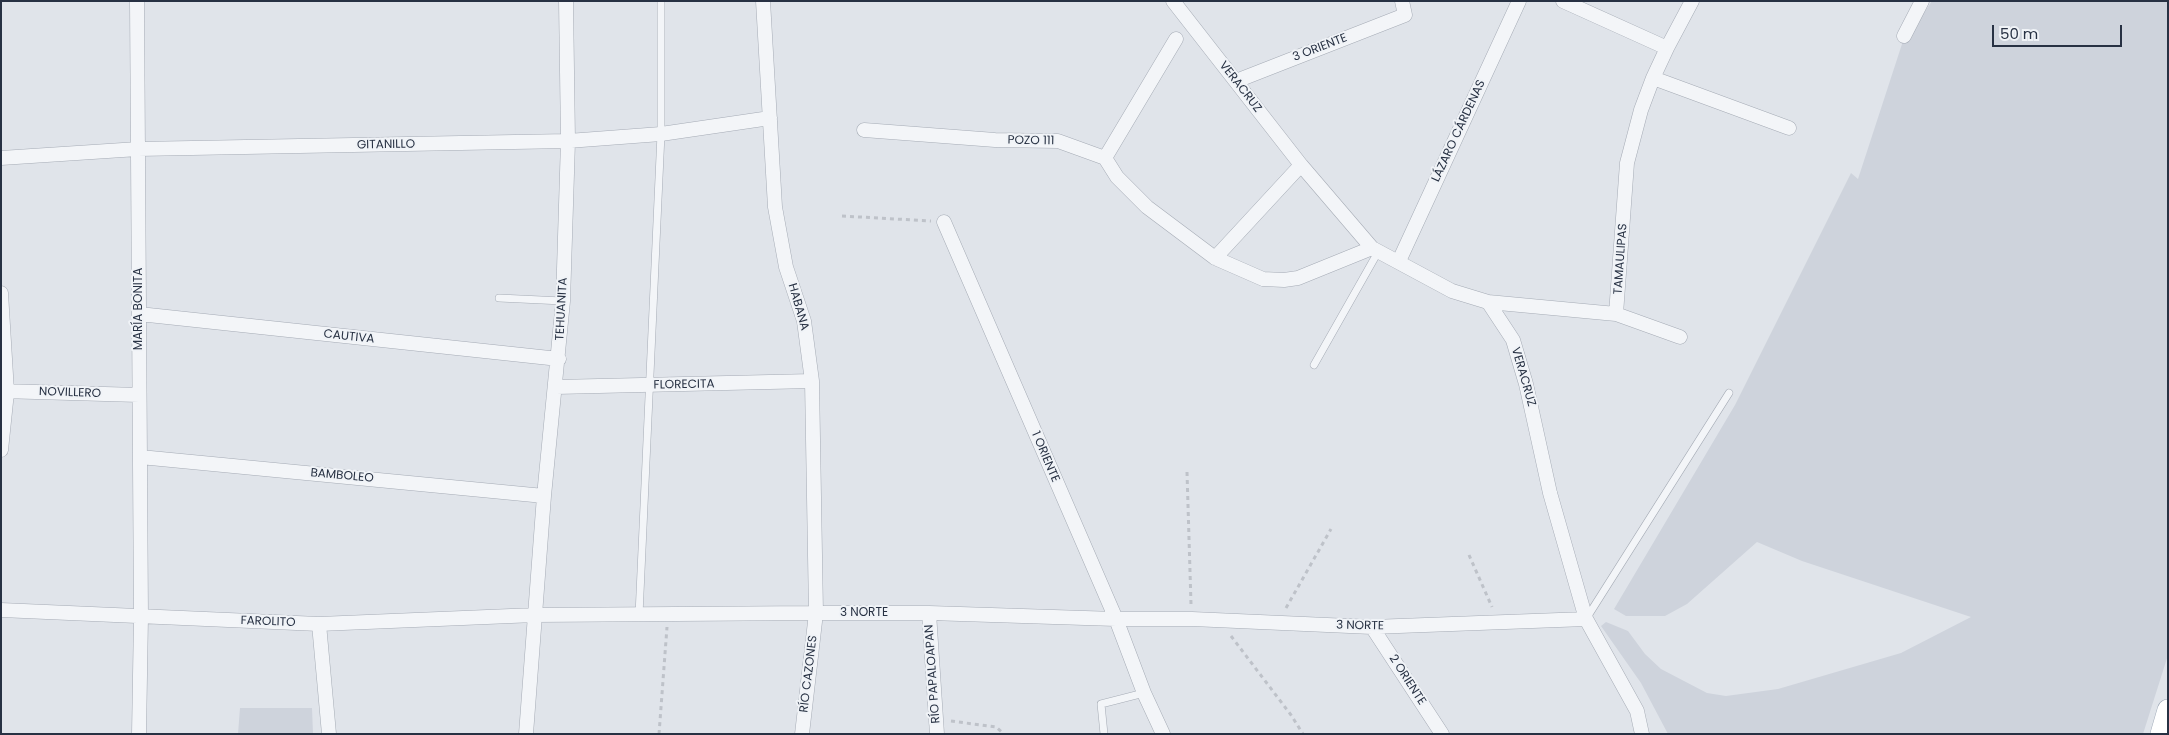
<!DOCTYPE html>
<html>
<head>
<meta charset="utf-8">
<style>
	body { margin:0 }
	#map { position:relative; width:2169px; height:735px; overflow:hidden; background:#e0e4ea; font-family:Poppins,sans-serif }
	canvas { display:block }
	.frame { position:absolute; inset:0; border:2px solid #273143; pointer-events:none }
	.scale { position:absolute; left:1992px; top:25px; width:130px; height:22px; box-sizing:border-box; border:2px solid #273143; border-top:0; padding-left:6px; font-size:15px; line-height:18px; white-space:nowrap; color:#273143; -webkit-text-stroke:4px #f0f3f7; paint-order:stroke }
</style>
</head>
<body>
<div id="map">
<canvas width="2169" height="735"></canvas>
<div class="frame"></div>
<div class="scale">50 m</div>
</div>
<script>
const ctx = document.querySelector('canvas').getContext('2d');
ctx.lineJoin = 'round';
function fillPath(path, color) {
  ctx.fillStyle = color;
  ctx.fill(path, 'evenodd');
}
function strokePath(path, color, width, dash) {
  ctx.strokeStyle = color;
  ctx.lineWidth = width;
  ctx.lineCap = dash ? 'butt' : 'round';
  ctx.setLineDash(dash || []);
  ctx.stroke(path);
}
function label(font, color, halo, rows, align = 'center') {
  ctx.font = font + ' Poppins,sans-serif';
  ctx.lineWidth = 4;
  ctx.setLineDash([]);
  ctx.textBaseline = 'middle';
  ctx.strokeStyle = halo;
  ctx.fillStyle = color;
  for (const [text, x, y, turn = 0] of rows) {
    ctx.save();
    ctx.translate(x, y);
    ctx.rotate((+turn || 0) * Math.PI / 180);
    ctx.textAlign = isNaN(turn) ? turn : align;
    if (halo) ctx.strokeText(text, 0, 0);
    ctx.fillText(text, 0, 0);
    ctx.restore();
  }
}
const built = new Path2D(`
	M 1932,1 L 2168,1 L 2168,655 L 2143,734 L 1668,734 L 1641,683 L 1601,626 L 1606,622 L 1628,631 L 1645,654 L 1661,669 L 1707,693 L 1726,696 L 1778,689 L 1901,653 L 1971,617 L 1802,561 L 1757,542 L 1687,604 L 1665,616 L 1626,616 L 1614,609 L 1735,405 L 1851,173 L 1858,179 L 1902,44 Z
	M 240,708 L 312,708 L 313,734 L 238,734 Z`);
const path = new Path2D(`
	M 842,216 L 931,221
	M 1187,472 L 1191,604
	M 1469,555 L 1492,607
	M 1286,608 L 1331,529
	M 1231,636 L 1291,715 L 1303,734
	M 951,721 L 996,727 L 1004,734
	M 659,734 L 667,627`);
const service = new Path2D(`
	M 499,298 L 563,301
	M 1314,365 L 1378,252
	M 639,615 L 661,134 L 661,1
	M 1586,619 L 1729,393
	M 1104,734 L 1101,704 L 1144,693`);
const minor = new Path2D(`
	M 137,1 L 141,617 L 139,734
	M 763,1 L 775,207 L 786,267 L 804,321 L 812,381 L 816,613 L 802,734
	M 1173,1 L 1301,165 L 1372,248 L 1452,291 L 1488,302 L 1513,340 L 1526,384 L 1550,493 L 1586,619 L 1637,711 L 1642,734
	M 1563,1 L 1667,48
	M 1904,36 L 1922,1
	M 1653,78 L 1789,128
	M 1236,81 L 1405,15 L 1402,1
	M 864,130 L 995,140 L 1058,141 L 1105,158 L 1117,177 L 1147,207 L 1215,258 L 1263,279 L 1284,280 L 1298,278 L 1372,248
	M 1,158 L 138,149 L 568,141 L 661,134 L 770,118
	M 1105,158 L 1176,39
	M 944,222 L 1116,619 L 1144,693 L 1163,734
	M 1215,258 L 1301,165
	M 1399,261 L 1519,1
	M 1,293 L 7,392 L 1,450
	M 1488,302 L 1616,314 L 1680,337
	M 139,314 L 559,359
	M 1616,314 L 1627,163 L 1641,110 L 1653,78 L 1667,48 L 1692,1
	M 556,387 L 812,381
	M 1,391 L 139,395
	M 140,457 L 544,496
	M 1,610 L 319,624 L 535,615 L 816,613 L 929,613 L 1116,619 L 1192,619 L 1372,627 L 1586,619
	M 929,613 L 937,734
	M 319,624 L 329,734
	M 1372,627 L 1442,734
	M 526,734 L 544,496 L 563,301 L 568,141 L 566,1`);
const primary = new Path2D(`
	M 2161,734 L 2168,710`);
const streetNames = [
	["3 ORIENTE",1320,48,-21],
	["VERACRUZ",1240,87,52],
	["LÁZARO CÁRDENAS",1459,131,-65],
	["POZO 111",1031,141,1],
	["GITANILLO",386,145,-1],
	["TAMAULIPAS",1621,259,-86],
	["HABANA",798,307,74],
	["MARÍA BONITA",139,309,-90],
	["TEHUANITA",562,309,-87],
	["CAUTIVA",349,337,6],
	["VERACRUZ",1523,377,74],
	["FLORECITA",684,385,-1],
	["NOVILLERO",70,393,2],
	["1 ORIENTE",1045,457,67],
	["BAMBOLEO",342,476,5],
	["3 NORTE",864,613],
	["FAROLITO",268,622,2],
	["3 NORTE",1360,626,1],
	["RÍO CAZONES",809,674,-83],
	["RÍO PAPALOAPAN",933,674,-94],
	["2 ORIENTE",1407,680,57]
];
fillPath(built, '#ced3dc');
strokePath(service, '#a5abb5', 8);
strokePath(minor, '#a5abb5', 15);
strokePath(primary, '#9ea8b7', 22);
strokePath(path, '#bec2c9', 3, [4, 4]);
strokePath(service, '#f3f5f8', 7);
strokePath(minor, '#f3f5f8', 14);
strokePath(primary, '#fff', 21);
label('12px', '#273143', '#f0f3f7', streetNames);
</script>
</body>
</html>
